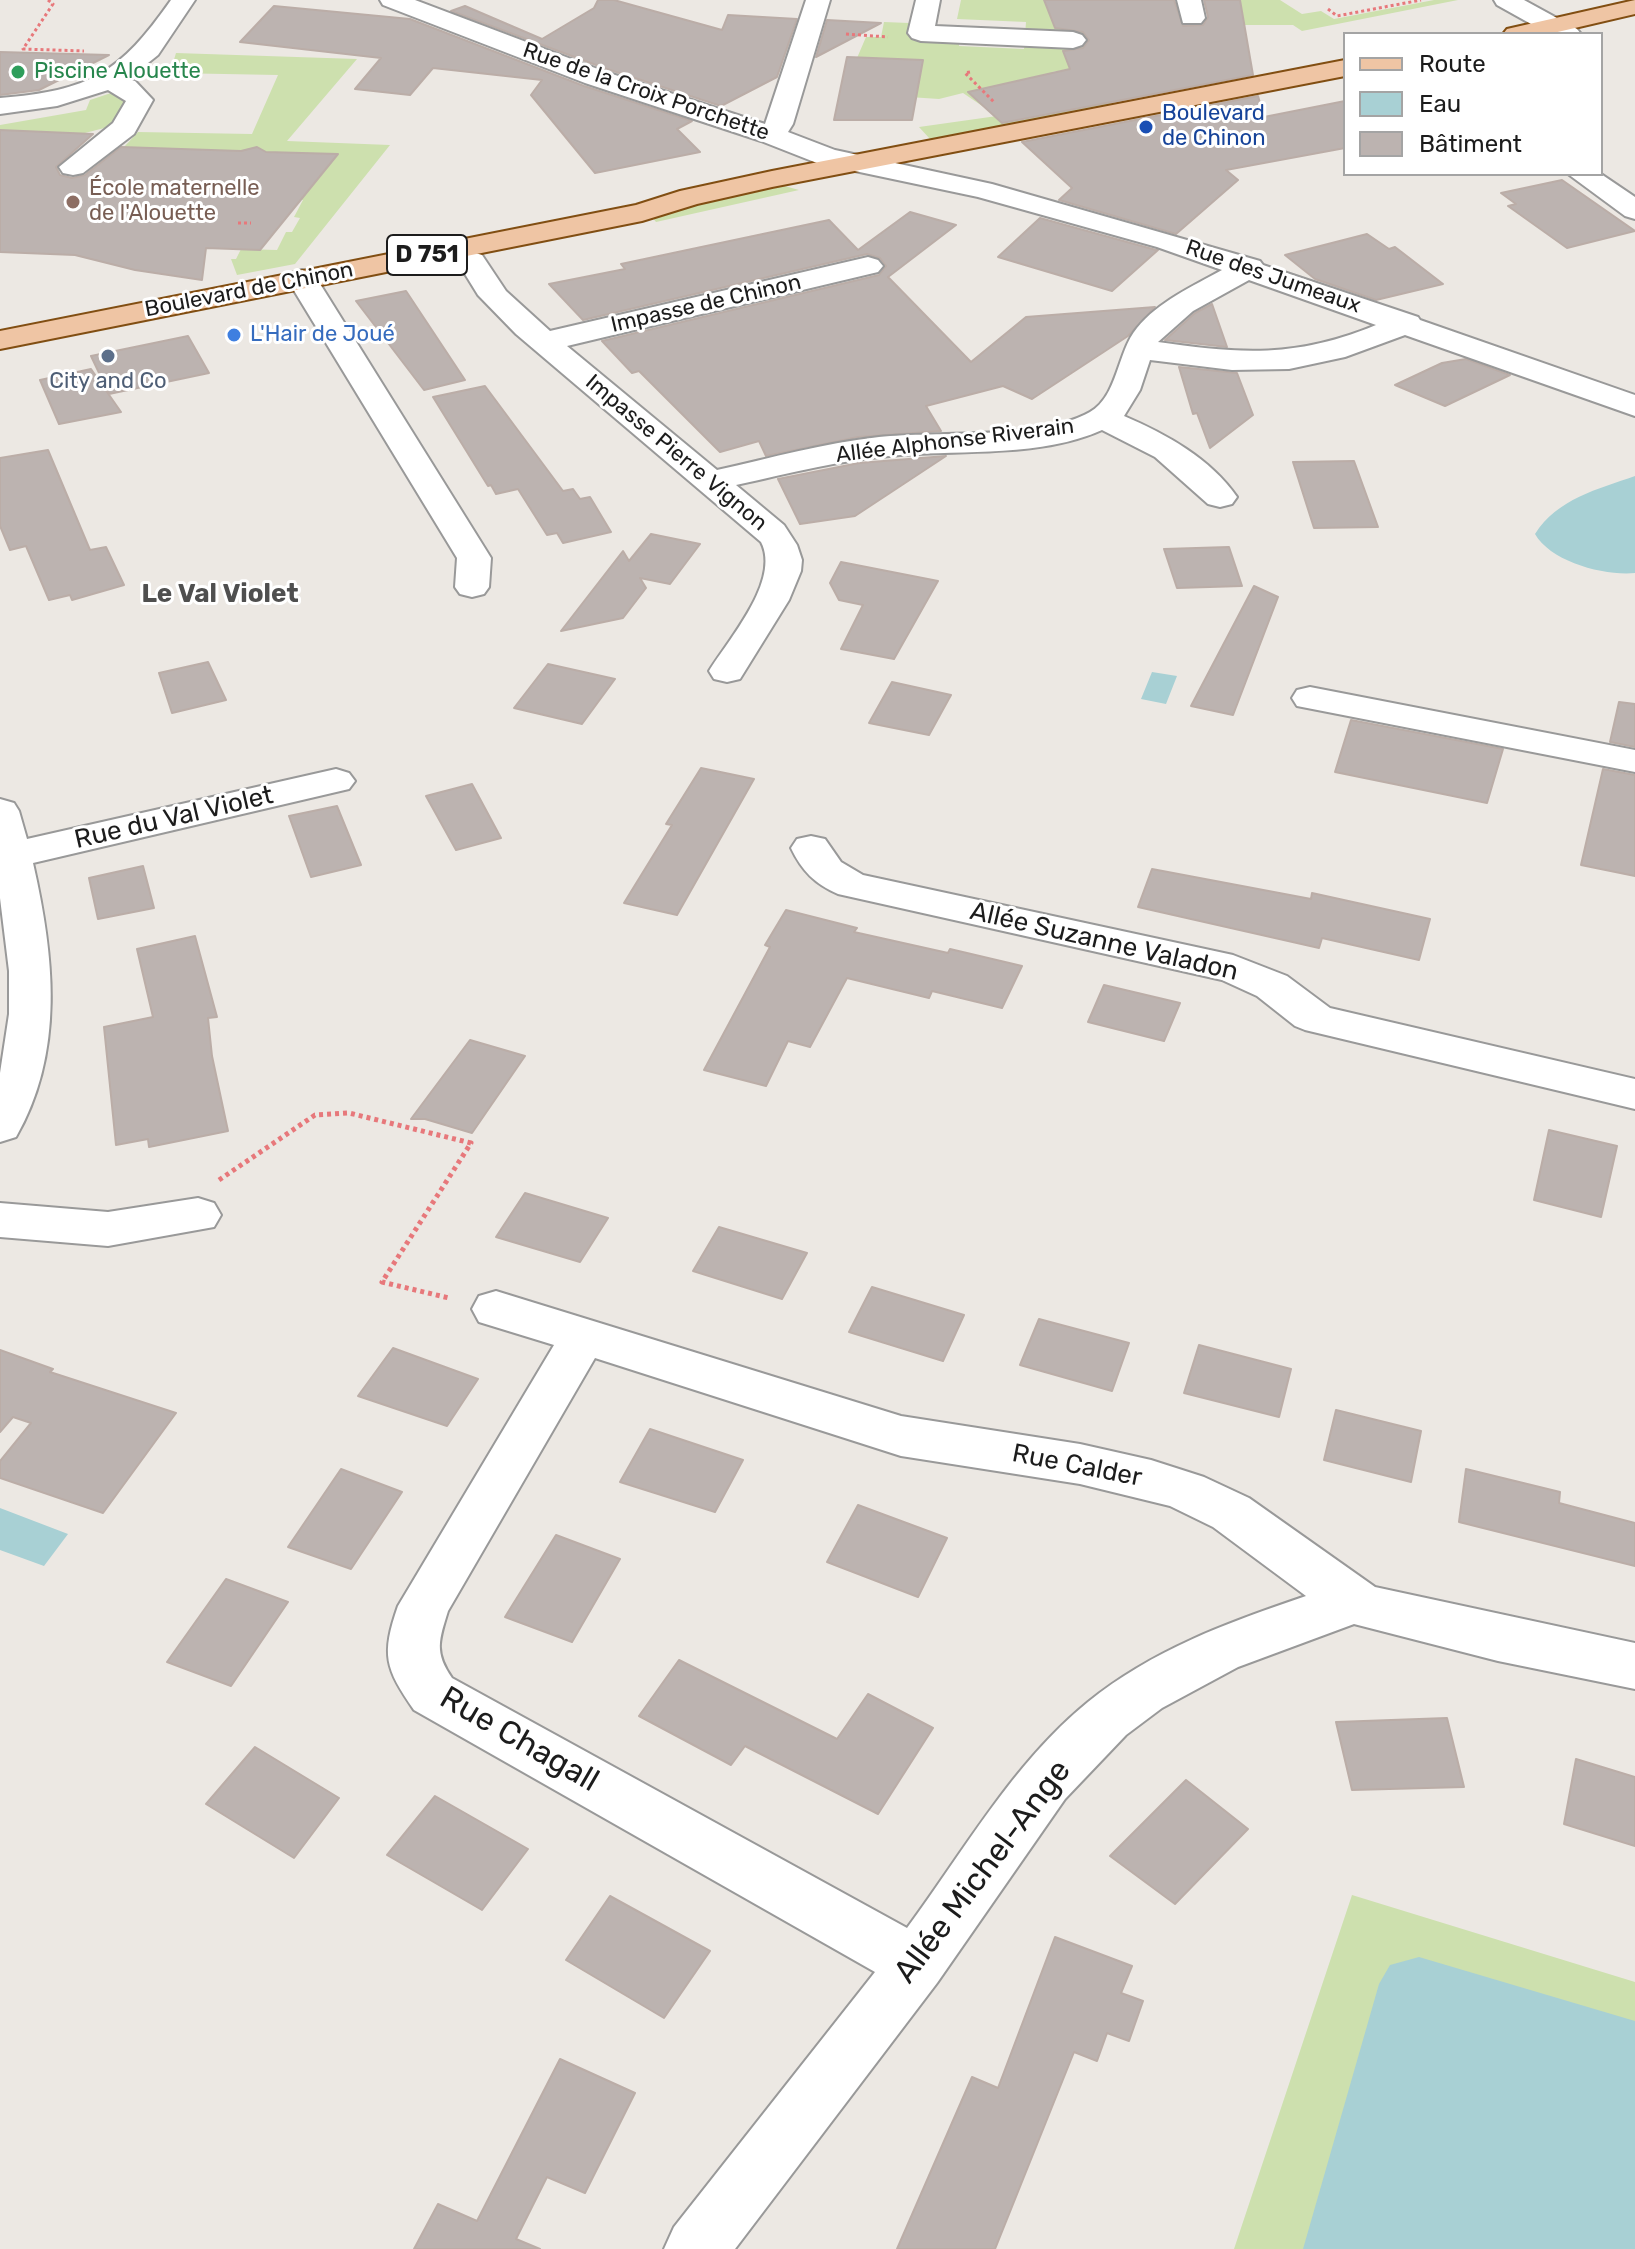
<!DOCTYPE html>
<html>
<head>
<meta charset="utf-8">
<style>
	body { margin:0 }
	#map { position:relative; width:1635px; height:2249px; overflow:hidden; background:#ece8e3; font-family:Rubik,sans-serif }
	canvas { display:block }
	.legend { position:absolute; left:1343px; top:32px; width:260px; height:144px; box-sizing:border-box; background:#fff; border:2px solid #a4a4a4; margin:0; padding:10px 14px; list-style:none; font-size:24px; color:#1c1c1c }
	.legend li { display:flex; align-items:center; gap:16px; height:40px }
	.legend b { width:40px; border:2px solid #a4a4a4 }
</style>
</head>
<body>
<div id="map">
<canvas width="1635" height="2249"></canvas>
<ul class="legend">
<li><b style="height:10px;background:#efc5a4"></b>Route</li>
<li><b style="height:22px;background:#a8d0d4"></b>Eau</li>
<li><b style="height:22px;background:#bcb3b0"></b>Bâtiment</li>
</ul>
</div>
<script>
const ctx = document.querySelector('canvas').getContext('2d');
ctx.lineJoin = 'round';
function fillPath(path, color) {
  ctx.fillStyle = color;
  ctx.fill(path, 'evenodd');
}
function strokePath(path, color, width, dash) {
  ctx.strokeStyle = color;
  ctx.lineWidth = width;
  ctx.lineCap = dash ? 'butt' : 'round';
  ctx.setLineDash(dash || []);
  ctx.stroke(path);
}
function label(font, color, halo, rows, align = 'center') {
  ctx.font = font + ' Rubik,sans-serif';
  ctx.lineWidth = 6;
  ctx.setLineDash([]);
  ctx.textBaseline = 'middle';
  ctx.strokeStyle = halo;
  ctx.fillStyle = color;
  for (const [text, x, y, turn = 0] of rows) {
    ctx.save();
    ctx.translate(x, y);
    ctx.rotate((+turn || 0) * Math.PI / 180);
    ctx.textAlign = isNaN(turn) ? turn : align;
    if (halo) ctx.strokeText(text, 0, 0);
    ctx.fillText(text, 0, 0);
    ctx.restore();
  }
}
const grass = new Path2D(`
	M 961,0 L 1044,0 L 1155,24 L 1217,25 L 1069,72 L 1066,70 L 1052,72 L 1103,96 L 1111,104 L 930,139 L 919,127 L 997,116 L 963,93 L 939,99 L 909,97 L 922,60 L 857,58 L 866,37 L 881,37 L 884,22 L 909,23 L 907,35 L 959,38 L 959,46 L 1024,49 L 1026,22 L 957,19 Z
	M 1228,0 L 1280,0 L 1302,14 L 1321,11 L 1334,19 L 1434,0 L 1458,0 L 1302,31 L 1293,25 L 1234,25 Z
	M 176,53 L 357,59 L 287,141 L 390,145 L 295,264 L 237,275 L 231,259 L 236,259 L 241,249 L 277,250 L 286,232 L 292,232 L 300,218 L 294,217 L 303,200 L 267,198 L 241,151 L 124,147 L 138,132 L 252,134 L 278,75 L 170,73 Z
	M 120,90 L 129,104 L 116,125 L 81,134 L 0,137 L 0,125 L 86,110 L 90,100 Z
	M 781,185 L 799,190 L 656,222 L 652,217 L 686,205 Z
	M 1352,1895 L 1635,1982 L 1635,2249 L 1234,2249 Z`);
const water = new Path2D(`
	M 1635,476 L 1635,573 C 1604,576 1551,562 1535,534 C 1557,499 1598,489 1635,476 Z
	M 1152,672 L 1177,676 L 1166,704 L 1141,699 Z
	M 0,1508 L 68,1534 L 44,1566 L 0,1550 Z
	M 1419,1957 L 1635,2021 L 1635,2249 L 1303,2249 L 1379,1984 L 1390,1965 Z`);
const building = new Path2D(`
	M 598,0 L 614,0 L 722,30 L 728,15 L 797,19 L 777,77 L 721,106 L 604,68 L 451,11 L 465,6 L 542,39 L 594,8 Z
	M 1044,0 L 1174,0 L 1183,26 L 1203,25 L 1208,17 L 1204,0 L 1240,0 L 1253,75 L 1002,123 L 968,92 L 1070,69 L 1063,51 L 1083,48 L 1089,40 L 1083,32 L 1055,28 Z
	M 274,6 L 410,19 L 584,86 L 692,121 L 677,129 L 700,152 L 595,173 L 531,95 L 542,80 L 433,68 L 410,95 L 355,89 L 381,58 L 240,42 Z
	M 827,20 L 881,23 L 816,57 Z
	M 0,52 L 109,55 L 39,90 L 0,95 Z
	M 847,57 L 923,60 L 912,120 L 834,120 Z
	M 1258,96 L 1264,117 L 1345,101 L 1345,148 L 1226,170 L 1238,180 L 1176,234 L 1059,200 L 1072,188 L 1022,142 Z
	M 0,130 L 93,134 L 56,167 L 60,175 L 72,178 L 85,175 L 121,147 L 241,151 L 257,147 L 266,152 L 338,154 L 260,250 L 206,248 L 202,280 L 135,270 L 75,255 L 0,252 Z
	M 1562,180 L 1635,231 L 1567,248 L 1508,206 L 1516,204 L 1501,193 Z
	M 910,212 L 956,225 L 888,277 L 971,362 L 1026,317 L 1155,307 L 1128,336 L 1032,399 L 1003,386 L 926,406 L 941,431 L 858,437 L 766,456 L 759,441 L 720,452 L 639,371 L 632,373 L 602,341 L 879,275 L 886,266 L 880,258 L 867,254 L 583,320 L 549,284 L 625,269 L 621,264 L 829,220 L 858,250 Z
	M 1040,218 L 1156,250 L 1158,250 L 1112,291 L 998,257 Z
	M 1367,234 L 1389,249 L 1395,247 L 1443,284 L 1376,300 L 1315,279 L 1285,255 Z
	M 406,291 L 465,380 L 424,390 L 356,301 Z
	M 1212,304 L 1227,347 L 1165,340 L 1195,313 Z
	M 188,336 L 209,373 L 109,394 L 91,356 Z
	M 1466,359 L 1510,375 L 1445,406 L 1395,385 L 1442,363 Z
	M 1179,367 L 1237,373 L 1253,415 L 1210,448 L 1197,413 L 1193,414 Z
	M 91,369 L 121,412 L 59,424 L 40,380 Z
	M 485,386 L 563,491 L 573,489 L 580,499 L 590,497 L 611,532 L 563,543 L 557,533 L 547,535 L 518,489 L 496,494 L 491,485 L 488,486 L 433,397 Z
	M 48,450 L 90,550 L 106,547 L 124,585 L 72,600 L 70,595 L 49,600 L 26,546 L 10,550 L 0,526 L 0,458 Z
	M 946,456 L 855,516 L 800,524 L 778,479 L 859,463 Z
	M 1354,461 L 1378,527 L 1314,528 L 1293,462 Z
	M 651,534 L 700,544 L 670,584 L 640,578 L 646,588 L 623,618 L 561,631 L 623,551 L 629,561 Z
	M 1229,547 L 1242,586 L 1177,588 L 1164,549 Z
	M 841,562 L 938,581 L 894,659 L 841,649 L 863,605 L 839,600 L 830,583 Z
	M 1254,586 L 1278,597 L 1233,715 L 1191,706 Z
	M 208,662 L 226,700 L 172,713 L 159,673 Z
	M 548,664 L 615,679 L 582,724 L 514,708 Z
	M 892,682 L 951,695 L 929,735 L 869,723 Z
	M 1619,702 L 1635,704 L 1635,747 L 1610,742 Z
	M 1351,720 L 1503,749 L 1487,803 L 1335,772 Z
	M 701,768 L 754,779 L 677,915 L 624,903 L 672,825 L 666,824 Z
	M 1603,769 L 1635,775 L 1635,876 L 1581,865 Z
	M 472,784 L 501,838 L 456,850 L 426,796 Z
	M 337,806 L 361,865 L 311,877 L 289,816 Z
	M 143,866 L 154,908 L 98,919 L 89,878 Z
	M 1152,869 L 1311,899 L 1312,893 L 1430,919 L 1419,960 L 1322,938 L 1319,948 L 1138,907 Z
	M 786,910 L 857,928 L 854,932 L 948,953 L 950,949 L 1022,966 L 1002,1008 L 932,991 L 929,998 L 847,978 L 810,1047 L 788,1041 L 766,1086 L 704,1070 L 770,947 L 765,945 Z
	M 195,936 L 217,1017 L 208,1018 L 212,1056 L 228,1131 L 149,1147 L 148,1139 L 116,1145 L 104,1027 L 153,1017 L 137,949 Z
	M 1104,985 L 1180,1003 L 1164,1041 L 1088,1022 Z
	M 470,1040 L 525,1056 L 472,1133 L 425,1119 L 411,1119 Z
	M 1549,1130 L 1617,1146 L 1601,1217 L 1534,1200 Z
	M 525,1193 L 608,1218 L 580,1262 L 496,1237 Z
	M 719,1227 L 807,1253 L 782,1299 L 693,1271 Z
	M 872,1287 L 964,1315 L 943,1361 L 849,1332 Z
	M 1039,1319 L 1129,1343 L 1112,1391 L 1020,1365 Z
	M 1199,1345 L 1291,1369 L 1279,1417 L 1184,1393 Z
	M 393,1348 L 478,1379 L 447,1426 L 358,1396 Z
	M 0,1350 L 53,1369 L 50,1372 L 176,1413 L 103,1513 L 0,1478 L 0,1461 L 31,1423 L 13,1417 L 0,1432 Z
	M 1336,1410 L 1421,1431 L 1411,1482 L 1324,1460 Z
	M 650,1429 L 743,1460 L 715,1512 L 620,1482 Z
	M 341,1469 L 402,1492 L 351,1569 L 288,1547 Z
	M 1466,1469 L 1560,1492 L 1559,1503 L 1635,1523 L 1635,1566 L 1459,1522 Z
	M 858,1505 L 947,1538 L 918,1597 L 827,1562 Z
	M 556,1535 L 620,1559 L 572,1642 L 505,1617 Z
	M 226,1579 L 288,1602 L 231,1686 L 167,1662 Z
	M 679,1660 L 837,1739 L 868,1694 L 933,1728 L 878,1814 L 745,1746 L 731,1765 L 639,1716 Z
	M 1447,1718 L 1464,1787 L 1352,1790 L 1336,1722 Z
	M 255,1747 L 339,1798 L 294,1858 L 206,1804 Z
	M 1576,1759 L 1635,1777 L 1635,1846 L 1564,1824 Z
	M 1186,1780 L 1248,1829 L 1175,1904 L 1110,1856 Z
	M 435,1796 L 528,1849 L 482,1910 L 387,1855 Z
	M 610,1896 L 710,1951 L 664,2018 L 566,1960 Z
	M 1055,1937 L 1132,1966 L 1121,1993 L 1143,2001 L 1129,2041 L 1107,2033 L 1097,2061 L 1074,2052 L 995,2249 L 897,2249 L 972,2077 L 998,2088 Z
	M 560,2059 L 635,2093 L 585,2193 L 547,2177 L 516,2239 L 540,2249 L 414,2249 L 438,2204 L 477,2221 Z`);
const pathFar1 = new Path2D(`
	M 48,0 L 53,4 L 23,49 L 84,51
	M 1328,9 L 1337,16 L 1421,0
	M 846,34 L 888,37
	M 970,72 L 965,73 L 994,102
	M 238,223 L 251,223`);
const path = new Path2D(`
	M 219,1180 L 315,1115 L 349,1113 L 471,1143 L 382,1282 L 449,1298`);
const minor = new Path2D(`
	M 171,0 L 195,0 L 158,55 L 128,79 L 135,81 L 153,100 L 134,134 L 83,173 L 73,175 L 63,173 L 59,167 L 113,123 L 126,101 L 108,90 L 57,106 L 0,114 L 0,98 C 90,91 120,73 171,0 Z
	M 380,0 L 415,0 L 603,71 L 765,124 L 806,0 L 830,0 L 793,124 L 788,132 L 835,150 L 992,184 L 1260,261 L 1263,265 L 1418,317 L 1420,320 L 1635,395 L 1635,416 L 1405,335 L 1345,357 L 1289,369 L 1232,370 L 1150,360 L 1140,390 L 1124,416 C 1166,434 1210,458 1237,497 L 1232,504 L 1220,507 L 1208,504 L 1155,457 L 1102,430 C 1042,457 966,450 900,455 C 845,459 791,473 736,485 L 784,525 L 797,545 L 802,560 L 801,571 L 789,600 L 740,679 L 727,682 L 714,679 L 709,671 C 729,639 781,580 761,542 L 516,334 L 478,295 L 457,261 L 462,255 L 472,252 L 482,255 L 506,291 L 550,331 L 868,257 L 878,260 L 883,266 L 878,272 L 567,346 L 717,470 C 771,458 824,443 879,437 C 937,431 1041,440 1090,412 C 1118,396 1117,352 1137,328 C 1158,302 1193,286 1222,270 L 1157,247 L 978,197 L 817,163 L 761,141 L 585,83 L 383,5 ZM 1249,280 L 1376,325 C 1296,358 1241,354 1158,342 L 1193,311 Z
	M 916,0 L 940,0 L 935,26 L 1073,32 L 1082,35 L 1086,40 L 1082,45 L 1073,48 L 921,41 L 912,38 L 908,33 Z
	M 1177,0 L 1201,0 L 1205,18 L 1201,23 L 1183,23 Z
	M 1494,0 L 1524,0 L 1577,29 L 1581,34 L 1549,34 L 1497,5 Z
	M 1568,174 L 1601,174 L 1635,197 L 1635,219 L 1625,216 Z
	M 302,270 L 312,273 L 317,279 L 491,558 L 489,587 L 484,594 L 472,597 L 460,594 L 455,587 L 457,558 L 287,279 L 292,273 Z
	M 1310,687 L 1635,750 L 1635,772 L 1297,706 L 1292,698 L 1297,690 Z
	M 336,769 L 349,773 L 355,781 L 349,789 L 33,863 C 54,955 65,1052 16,1137 L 0,1142 L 0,1073 L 9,1014 L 9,971 L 0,898 L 0,799 L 14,803 L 19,811 L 27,839 Z
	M 811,836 L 825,839 L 841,862 L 863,875 L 1233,955 L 1287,976 L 1330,1008 L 1635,1079 L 1635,1109 L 1305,1030 L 1295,1026 L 1257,996 L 1222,980 L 838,894 C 815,884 802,871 791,848 L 797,839 Z
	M 198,1198 L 214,1203 L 221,1215 L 214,1227 L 108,1246 L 0,1237 L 0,1203 L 108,1212 Z
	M 496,1291 L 901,1416 L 1080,1444 L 1151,1460 L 1204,1477 L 1249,1498 L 1375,1587 L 1635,1643 L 1635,1689 L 1498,1661 L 1354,1624 L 1238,1667 L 1162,1708 L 1126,1735 L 1065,1799 L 937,1983 L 735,2249 L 664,2249 L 674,2227 L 875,1972 L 414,1710 C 385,1668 381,1655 398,1606 L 554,1345 L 479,1322 L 472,1309 L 479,1296 ZM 595,1358 L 901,1456 L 1080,1484 L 1170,1506 L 1213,1527 L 1306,1596 C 1229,1622 1152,1650 1088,1702 C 1013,1763 964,1851 907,1928 L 452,1678 C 434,1652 439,1640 448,1611 Z`);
const major = new Path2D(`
	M 1635,0 L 1635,14 L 1549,34 L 1503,34 L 1507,29 Z
	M 1345,60 L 1345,76 L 772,187 L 697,204 L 642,221 L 0,349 L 0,331 L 636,205 L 680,191 L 772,171 Z`);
const markers = [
	[18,72,8,"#2e9e5b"],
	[1146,127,8,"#1a4fb4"],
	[73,202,8,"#8d6e63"],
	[234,335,8,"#3f7fe0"],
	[108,356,8,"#5c6f8a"]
];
const farLeisurenames = [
	["Piscine Alouette",34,72]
];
const farStreetnames = [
	["Rue de la Croix Porchette",646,92,19],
	["Rue des Jumeaux",1273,277,19],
	["Boulevard de Chinon",249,290,-11],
	["Impasse de Chinon",706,304,-13],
	["Allée Alphonse Riverain",955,441,-7],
	["Impasse Pierre Vignon",676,453,40]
];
const farTransitnames = [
	["Boulevard",1162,114],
	["de Chinon",1162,139]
];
const farEducationnames = [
	["École maternelle",89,189],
	["de l'Alouette",89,214]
];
const farShopnames = [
	["L'Hair de Joué",250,335]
];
const farServicenames = [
	["City and Co",108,382]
];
const shields = [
	[427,255,80]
];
const shieldNames = [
	["D 751",427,255]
];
const farQuarternames = [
	["Le Val Violet",220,594]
];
const streetNames = [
	["Rue du Val Violet",174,818,-13],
	["Allée Suzanne Valadon",1104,942,13],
	["Rue Calder",1077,1466,11]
];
const nearStreetnames = [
	["Rue Chagall",519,1740,30],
	["Allée Michel-Ange",983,1872,-53]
];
fillPath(grass, '#cde0ae');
fillPath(water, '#a8d0d4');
fillPath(building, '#bcb3b0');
strokePath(building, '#bbada7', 2);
strokePath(minor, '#999', 4);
strokePath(major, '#814e12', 4);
strokePath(pathFar1, '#e7787b', 3, [3, 3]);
strokePath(path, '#e7787b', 5, [4, 4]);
fillPath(minor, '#fff');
fillPath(major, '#efc5a4');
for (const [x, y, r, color] of markers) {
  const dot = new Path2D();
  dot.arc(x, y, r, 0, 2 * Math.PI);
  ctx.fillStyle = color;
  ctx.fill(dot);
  strokePath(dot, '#fff', 3);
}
label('22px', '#27864d', '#fff', farLeisurenames, 'left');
label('22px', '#1c1c1c', '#fff', farStreetnames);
label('22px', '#164399', '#fff', farTransitnames, 'left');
label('22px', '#785e54', '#fff', farEducationnames, 'left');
label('22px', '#366cbe', '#fff', farShopnames, 'left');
label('22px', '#4e5e75', '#fff', farServicenames);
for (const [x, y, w] of shields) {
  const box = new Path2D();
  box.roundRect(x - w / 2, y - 20, w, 40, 6);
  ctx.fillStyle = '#fff';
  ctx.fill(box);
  strokePath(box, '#1c1c1c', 2);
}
label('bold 24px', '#1c1c1c', null, shieldNames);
label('bold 26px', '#4f4f4f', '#fff', farQuarternames);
label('26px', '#1c1c1c', '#fff', streetNames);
label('32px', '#1c1c1c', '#fff', nearStreetnames);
</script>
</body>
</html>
